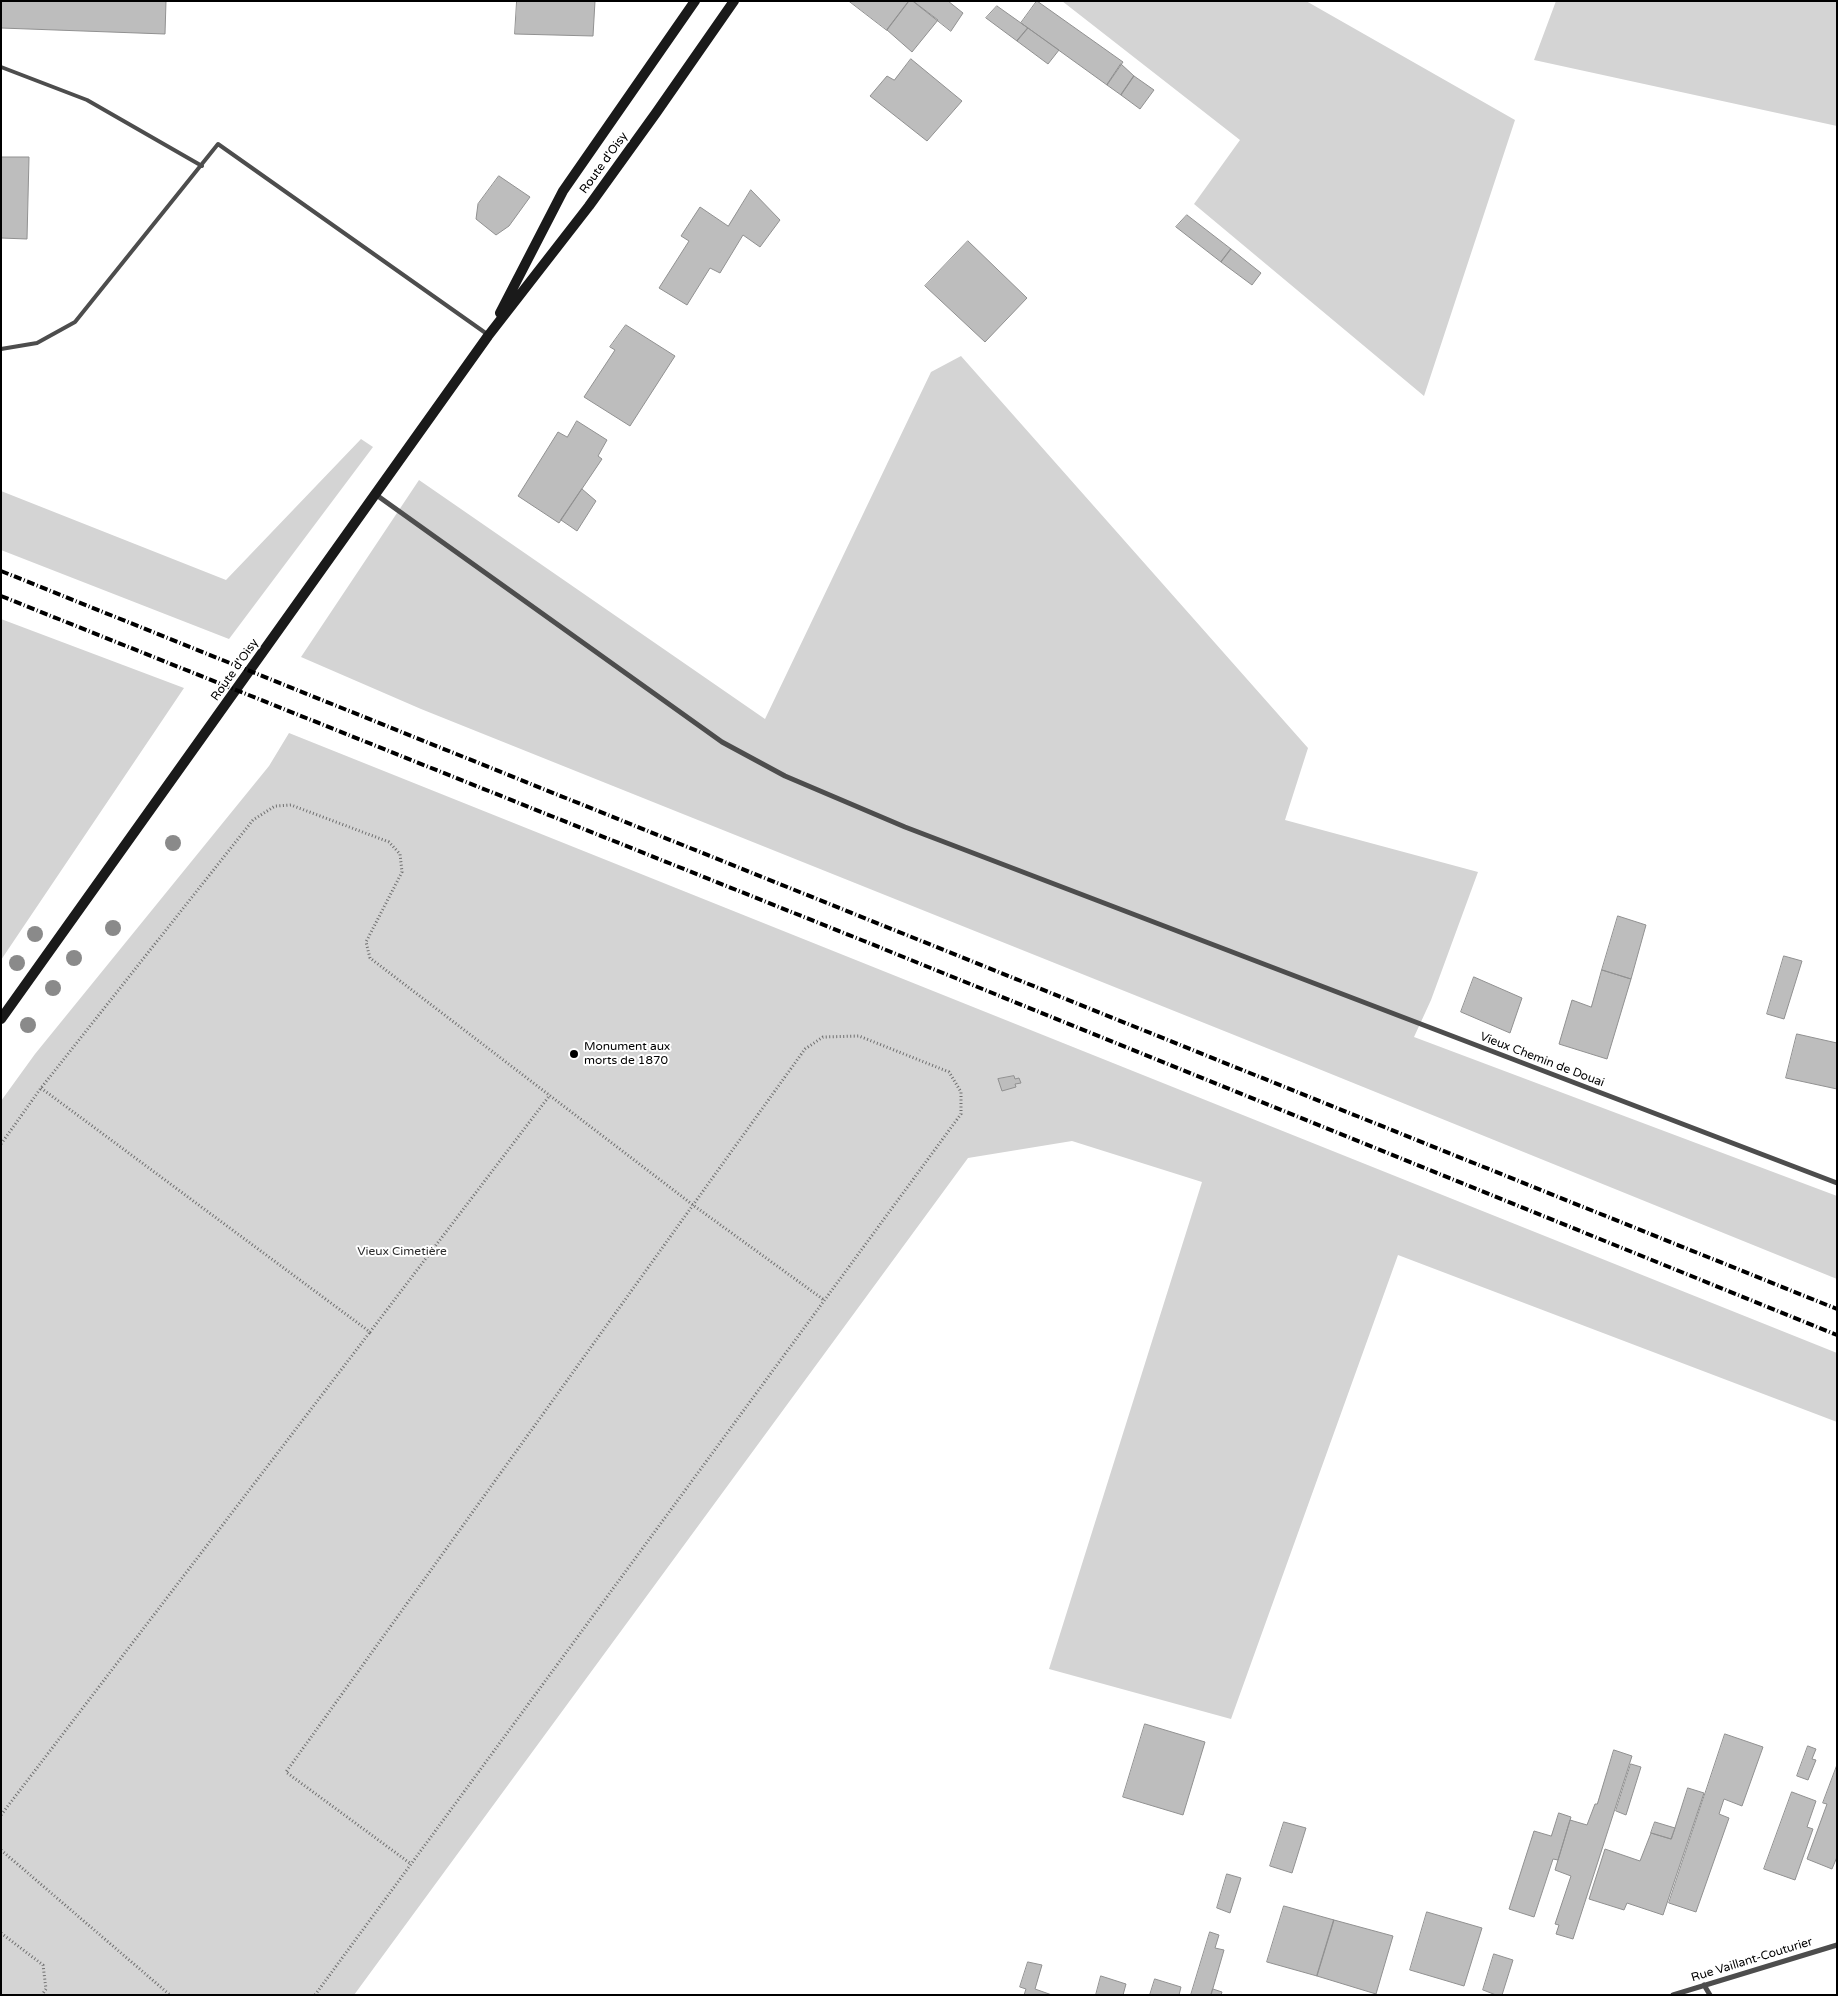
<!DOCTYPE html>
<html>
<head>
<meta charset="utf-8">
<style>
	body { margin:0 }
	#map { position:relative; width:1838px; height:1996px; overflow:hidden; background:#fff; font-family:"Varela Round",sans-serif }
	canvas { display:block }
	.frame { position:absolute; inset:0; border:2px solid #000; pointer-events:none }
</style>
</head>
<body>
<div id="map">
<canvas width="1838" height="1996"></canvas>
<div class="frame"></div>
</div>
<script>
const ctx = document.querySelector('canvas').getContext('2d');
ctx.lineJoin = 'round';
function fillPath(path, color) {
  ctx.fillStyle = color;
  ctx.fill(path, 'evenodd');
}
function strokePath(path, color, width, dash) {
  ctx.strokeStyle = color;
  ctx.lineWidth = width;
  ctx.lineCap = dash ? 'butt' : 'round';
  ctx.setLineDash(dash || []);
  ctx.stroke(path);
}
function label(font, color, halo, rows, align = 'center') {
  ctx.font = font + ' "Varela Round",sans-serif';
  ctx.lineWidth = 4;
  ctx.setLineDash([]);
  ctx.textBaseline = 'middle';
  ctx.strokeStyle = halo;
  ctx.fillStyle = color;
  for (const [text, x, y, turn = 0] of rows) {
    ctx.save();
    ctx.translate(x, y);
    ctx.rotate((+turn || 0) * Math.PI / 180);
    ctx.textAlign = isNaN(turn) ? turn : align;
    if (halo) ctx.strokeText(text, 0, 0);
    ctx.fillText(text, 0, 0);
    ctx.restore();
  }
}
const green = new Path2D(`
	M 1062,1 L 1306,1 L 1515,120 L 1424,396 L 1194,204 L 1240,140 Z
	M 1556,1 L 1837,1 L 1837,126 L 1534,60 Z
	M 961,356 L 1308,748 L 1285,820 L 1478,872 L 1431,1000 L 1414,1037 L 1837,1196 L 1837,1279 L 1304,1063 L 421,709 L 301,657 L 419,480 L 765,719 L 931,372 Z
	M 361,439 L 373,447 L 229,639 L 1,550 L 1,491 L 226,580 Z
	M 1,619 L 184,688 L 1,960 Z
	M 289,733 L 1837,1353 L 1837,1422 L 1398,1255 L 1231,1719 L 1049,1669 L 1202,1182 L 1072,1141 L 968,1158 L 354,1995 L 1,1995 L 1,1101 L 35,1054 L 269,766 Z`);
const building = new Path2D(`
	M 1,1 L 166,1 L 165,34 L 1,28 Z
	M 517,1 L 595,1 L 593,36 L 515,34 Z
	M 849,1 L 909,1 L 887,30 Z
	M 909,1 L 913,1 L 938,20 L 912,52 L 887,30 Z
	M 913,1 L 948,1 L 963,13 L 951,31 Z
	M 1037,1 L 1123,62 L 1107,85 L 1021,23 Z
	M 997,6 L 1028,28 L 1017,41 L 986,18 Z
	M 1028,28 L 1059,50 L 1048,64 L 1017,41 Z
	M 911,59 L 962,101 L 927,141 L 870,96 L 887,76 L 894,80 Z
	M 1121,64 L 1134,76 L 1121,95 L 1107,85 Z
	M 1134,76 L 1154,90 L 1140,109 L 1121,95 Z
	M 1,157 L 29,157 L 27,239 L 1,238 Z
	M 499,176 L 530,197 L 509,226 L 496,235 L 476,219 L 478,204 Z
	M 751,190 L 780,220 L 760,247 L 743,235 L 720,273 L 710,268 L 687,305 L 659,288 L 689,241 L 681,236 L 700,207 L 728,226 Z
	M 1187,215 L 1231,249 L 1221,262 L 1176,227 Z
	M 968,241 L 1027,298 L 985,342 L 925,286 Z
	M 1231,249 L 1261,273 L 1252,285 L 1221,262 Z
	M 626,325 L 675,356 L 630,426 L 584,397 L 615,350 L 610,347 Z
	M 577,421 L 607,440 L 598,456 L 602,459 L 559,523 L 518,496 L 558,432 L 567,437 Z
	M 582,489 L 596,501 L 577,531 L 561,520 Z
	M 1618,916 L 1646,925 L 1631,979 L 1602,970 Z
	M 1784,956 L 1802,961 L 1784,1019 L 1767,1014 Z
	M 1602,970 L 1631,979 L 1607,1059 L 1559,1044 L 1572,1000 L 1591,1007 Z
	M 1474,977 L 1522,998 L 1510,1033 L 1461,1012 Z
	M 1797,1034 L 1837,1043 L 1837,1089 L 1786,1078 Z
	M 1014,1076 L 1015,1079 L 1019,1078 L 1021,1083 L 1015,1084 L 1016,1087 L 1002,1091 L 998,1079 Z
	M 1145,1724 L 1205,1742 L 1183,1815 L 1123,1797 Z
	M 1725,1734 L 1763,1747 L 1742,1806 L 1724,1799 L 1719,1814 L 1729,1818 L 1696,1912 L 1669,1903 Z
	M 1808,1746 L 1816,1749 L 1812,1759 L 1816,1760 L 1808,1780 L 1797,1776 Z
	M 1614,1750 L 1632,1756 L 1573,1939 L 1556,1934 L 1559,1925 L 1555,1924 L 1571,1876 L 1555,1870 L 1570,1820 L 1587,1825 L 1595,1804 L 1597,1804 Z
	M 1631,1764 L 1641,1767 L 1626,1815 L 1616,1811 Z
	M 1837,1765 L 1837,1857 L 1832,1869 L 1807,1859 L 1827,1804 L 1823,1803 Z
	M 1688,1788 L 1704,1793 L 1663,1915 L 1627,1903 L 1624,1910 L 1589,1899 L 1605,1849 L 1640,1861 L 1651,1833 L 1671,1839 Z
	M 1792,1792 L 1816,1801 L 1807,1827 L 1813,1829 L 1795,1880 L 1764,1869 Z
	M 1559,1813 L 1571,1817 L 1558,1860 L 1553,1859 L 1534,1917 L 1509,1909 L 1534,1831 L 1551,1836 Z
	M 1284,1822 L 1306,1828 L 1292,1873 L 1270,1866 Z
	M 1655,1822 L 1675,1828 L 1671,1839 L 1651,1833 Z
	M 1227,1874 L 1241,1878 L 1230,1913 L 1217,1908 Z
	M 1284,1906 L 1334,1920 L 1317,1976 L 1267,1962 Z
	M 1427,1912 L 1482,1928 L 1464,1986 L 1410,1970 Z
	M 1334,1920 L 1393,1936 L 1376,1994 L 1317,1976 Z
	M 1210,1932 L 1219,1935 L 1215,1948 L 1224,1950 L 1211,1995 L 1191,1995 Z
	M 1494,1954 L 1513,1960 L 1502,1995 L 1496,1995 L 1483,1990 Z
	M 1028,1962 L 1042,1965 L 1035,1989 L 1052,1995 L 1024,1995 L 1026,1989 L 1020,1987 Z
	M 1101,1976 L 1126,1984 L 1123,1995 L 1096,1995 Z
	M 1155,1979 L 1181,1987 L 1179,1995 L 1150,1995 Z
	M 1213,1989 L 1222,1992 L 1221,1995 L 1211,1995 Z`);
const path = new Path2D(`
	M 41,1088 L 370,1332 L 550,1095
	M 1,1144 L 41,1088 L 253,820 L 275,806 L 291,805 L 389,842 L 400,854 L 402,872 L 366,942 L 370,958 L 693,1205 L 824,1300
	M 1,1815 L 370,1332
	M 1,1850 L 170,1995
	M 1,1933 L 43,1965 L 46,1989 L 42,1995
	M 315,1995 L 961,1114 L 961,1092 L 949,1072 L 859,1036 L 823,1037 L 805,1049 L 286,1772 L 411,1864`);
const lane = new Path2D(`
	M 1,67 L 87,100 L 202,166
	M 1,349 L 37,343 L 75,322 L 218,144 L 487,334`);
const street = new Path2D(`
	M 375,494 L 722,742 L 785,776 L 905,827 L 1837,1183
	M 1704,1985 L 1710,1995
	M 1673,1995 L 1837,1945`);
const secondary = new Path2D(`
	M 500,313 L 563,191 L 695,1
	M 1,1019 L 488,336 L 589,206 L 656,113 L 734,1`);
const rail = new Path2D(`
	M 1,571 L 1837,1309
	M 1,596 L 864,941 L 1837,1335`);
const trees = [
	[173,843],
	[113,928],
	[35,934],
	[74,958],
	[17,963],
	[53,988],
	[28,1025]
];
const markers = [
	[574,1054,5,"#000"]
];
const streetNames = [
	["Route d'Oisy",604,163,-54],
	["Route d'Oisy",235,670,-55],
	["Vieux Chemin de Douai",1542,1060,21],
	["Rue Vaillant-Couturier",1752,1960,-17]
];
const poiNames = [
	["Monument aux",584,1047],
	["morts de 1870",584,1061]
];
const parkNames = [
	["Vieux Cimetière",402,1252]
];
fillPath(green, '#d4d4d4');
fillPath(building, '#bdbdbd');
strokePath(building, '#919191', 1);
strokePath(path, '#6f6f6f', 3, [1, 2.5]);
strokePath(lane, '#4d4d4d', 4);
strokePath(street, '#4d4d4d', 5);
strokePath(secondary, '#1a1a1a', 10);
strokePath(rail, '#000', 4, [8, 2.5, 1, 2.5]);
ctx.fillStyle = '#8a8a8a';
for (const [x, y] of trees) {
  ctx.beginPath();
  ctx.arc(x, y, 8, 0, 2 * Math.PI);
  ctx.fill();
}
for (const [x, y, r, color] of markers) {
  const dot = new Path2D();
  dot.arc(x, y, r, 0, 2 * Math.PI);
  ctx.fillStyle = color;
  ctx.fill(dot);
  strokePath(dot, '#fff', 2);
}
label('12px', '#000', '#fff', streetNames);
label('12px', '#000', '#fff', poiNames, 'left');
label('12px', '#2b2b2b', '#fff', parkNames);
</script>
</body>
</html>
